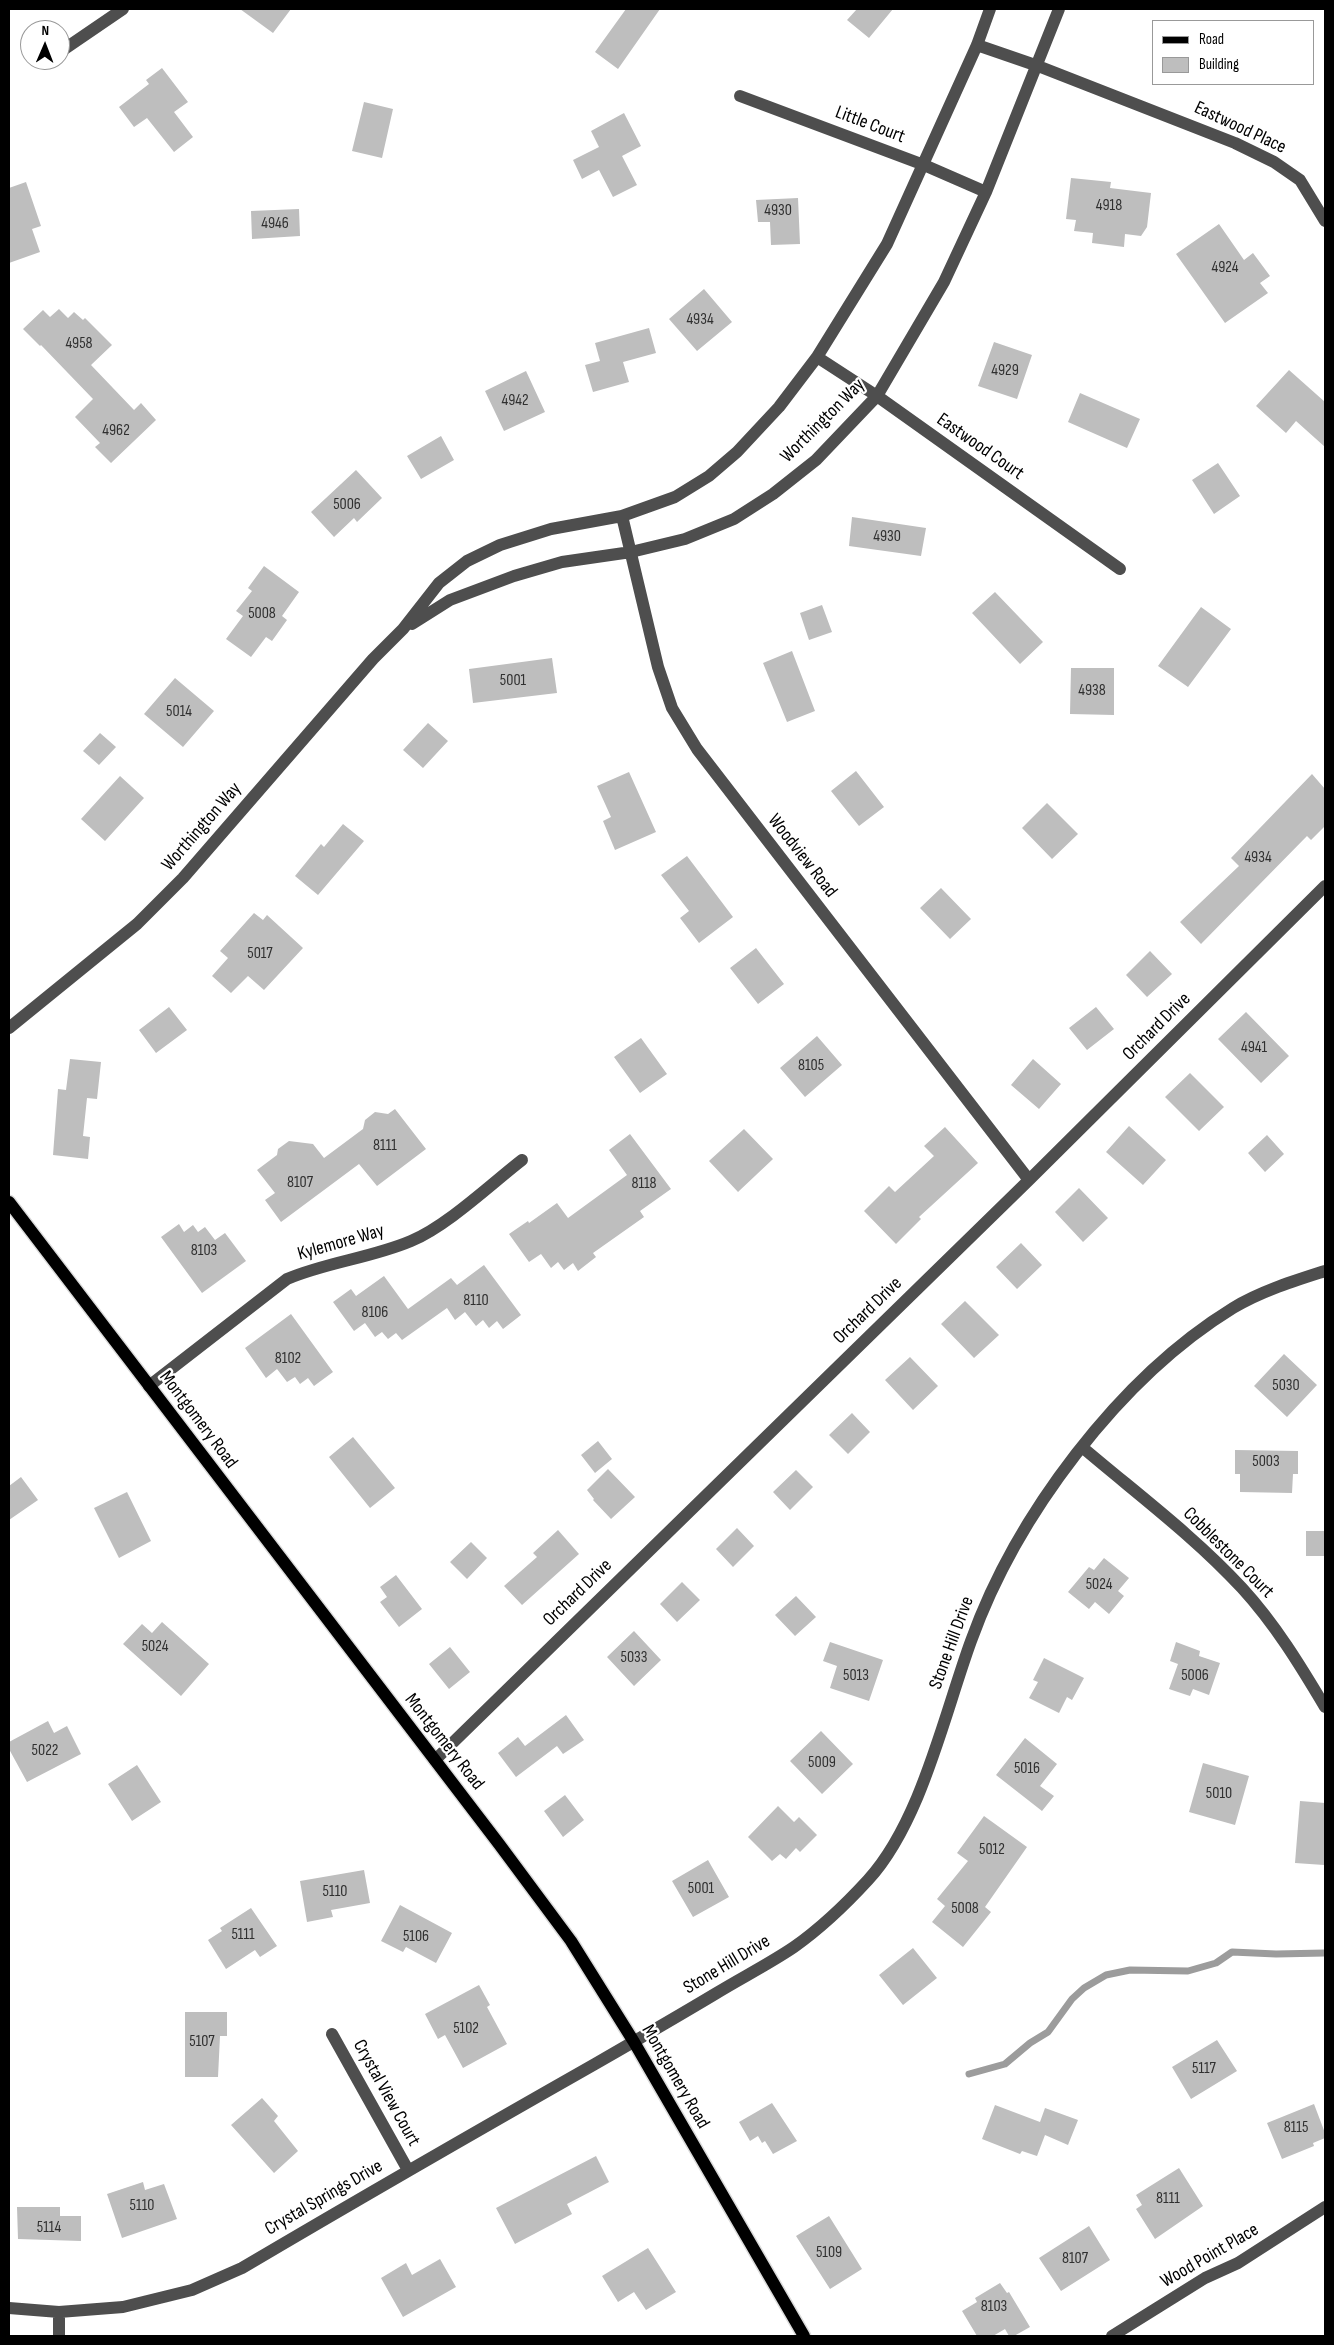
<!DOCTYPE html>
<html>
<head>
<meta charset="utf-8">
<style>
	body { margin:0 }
	#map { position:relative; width:1334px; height:2345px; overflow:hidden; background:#fff; font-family:"Sofia Sans Condensed",sans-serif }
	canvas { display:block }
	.frame { position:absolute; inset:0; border:10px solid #000; pointer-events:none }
	.legend { position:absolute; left:1152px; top:20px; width:162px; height:65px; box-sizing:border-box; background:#fff; border:1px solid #999; margin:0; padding:6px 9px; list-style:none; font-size:15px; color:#000 }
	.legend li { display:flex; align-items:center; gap:10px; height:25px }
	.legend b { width:25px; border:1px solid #999 }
	.north { position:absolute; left:20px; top:20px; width:50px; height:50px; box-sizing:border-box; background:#fff; border:1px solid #999; border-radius:50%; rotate:1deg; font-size:14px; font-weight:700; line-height:20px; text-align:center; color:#000 }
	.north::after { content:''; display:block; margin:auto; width:18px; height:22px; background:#000; clip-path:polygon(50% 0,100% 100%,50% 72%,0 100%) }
</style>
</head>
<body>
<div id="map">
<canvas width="1334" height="2345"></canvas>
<div class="frame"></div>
<ul class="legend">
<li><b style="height:6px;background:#000"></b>Road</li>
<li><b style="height:14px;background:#bebebe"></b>Building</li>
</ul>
<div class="north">N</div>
</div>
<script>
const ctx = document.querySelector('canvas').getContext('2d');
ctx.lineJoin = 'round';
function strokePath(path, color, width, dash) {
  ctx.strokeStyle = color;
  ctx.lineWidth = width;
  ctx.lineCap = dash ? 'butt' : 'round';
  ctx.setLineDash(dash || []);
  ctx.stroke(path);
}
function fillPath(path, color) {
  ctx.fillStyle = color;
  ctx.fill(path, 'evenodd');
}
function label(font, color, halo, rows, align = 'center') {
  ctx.font = font + ' "Sofia Sans Condensed",sans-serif';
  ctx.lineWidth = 4.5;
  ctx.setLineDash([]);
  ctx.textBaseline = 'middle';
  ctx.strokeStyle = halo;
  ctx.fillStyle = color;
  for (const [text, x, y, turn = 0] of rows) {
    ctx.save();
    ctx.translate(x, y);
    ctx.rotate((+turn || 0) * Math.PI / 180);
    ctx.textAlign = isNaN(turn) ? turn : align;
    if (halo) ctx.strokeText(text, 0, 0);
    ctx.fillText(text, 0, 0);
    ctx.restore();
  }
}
const stream = new Path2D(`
	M 969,2074 L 1005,2064 L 1030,2043 L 1048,2032 L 1072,1999 L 1084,1988 L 1106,1975 L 1130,1970 L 1188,1971 L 1216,1963 L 1232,1952 L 1276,1954 L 1325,1953`);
const building = new Path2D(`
	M 240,9 L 291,9 L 273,33 Z
	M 626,9 L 660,9 L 618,69 L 595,52 Z
	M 857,9 L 893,9 L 869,38 L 847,20 Z
	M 162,68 L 188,102 L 174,112 L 193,137 L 174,152 L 147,118 L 134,127 L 119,107 L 149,84 L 146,80 Z
	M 364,102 L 393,109 L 382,158 L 352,151 Z
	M 624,113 L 641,146 L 622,156 L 637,185 L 613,197 L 599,170 L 582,179 L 573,160 L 599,147 L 591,131 Z
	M 1071,178 L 1111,182 L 1110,188 L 1151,193 L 1147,227 L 1141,236 L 1125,234 L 1124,247 L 1092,243 L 1093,233 L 1074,231 L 1076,220 L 1066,219 Z
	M 26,182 L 41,226 L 32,229 L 40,252 L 9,263 L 9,188 Z
	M 798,198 L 800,244 L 771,245 L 770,222 L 758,222 L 756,200 Z
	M 299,209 L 300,236 L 252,239 L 251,211 Z
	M 1219,224 L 1244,260 L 1253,253 L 1270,276 L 1260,283 L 1268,293 L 1225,323 L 1176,254 Z
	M 704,289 L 732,322 L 697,351 L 669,319 Z
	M 59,309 L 68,318 L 74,312 L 83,320 L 85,318 L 112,345 L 91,365 L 134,410 L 141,403 L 156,420 L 111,463 L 95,447 L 100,443 L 75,417 L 93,399 L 41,345 L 40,346 L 23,329 L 43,310 L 50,317 Z
	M 649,328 L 656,353 L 623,362 L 629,382 L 593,392 L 585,365 L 600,361 L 595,343 Z
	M 994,342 L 1032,355 L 1017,399 L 978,386 Z
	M 1289,370 L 1325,402 L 1325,447 L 1296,421 L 1286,433 L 1256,406 Z
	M 526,371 L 545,412 L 504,431 L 485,391 Z
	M 1080,393 L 1140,419 L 1127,448 L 1068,422 Z
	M 441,436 L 454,460 L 421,479 L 407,456 Z
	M 1218,463 L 1240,496 L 1214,514 L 1192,480 Z
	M 356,470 L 382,498 L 357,522 L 354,518 L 334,537 L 311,512 Z
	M 852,517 L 926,528 L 921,556 L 849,546 Z
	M 264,566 L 299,592 L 282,616 L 287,620 L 272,641 L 266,637 L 251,657 L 226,639 L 243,616 L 236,611 L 252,591 L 248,588 Z
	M 995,592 L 1043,642 L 1020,664 L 972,613 Z
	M 822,605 L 832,632 L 809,640 L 800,613 Z
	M 1201,607 L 1231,629 L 1188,687 L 1158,666 Z
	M 792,651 L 815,711 L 787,722 L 763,663 Z
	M 552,658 L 557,693 L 473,703 L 469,669 Z
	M 1071,668 L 1114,668 L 1114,715 L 1070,714 Z
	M 175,678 L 214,711 L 183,747 L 144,714 Z
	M 428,723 L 448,741 L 423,768 L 403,750 Z
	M 100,733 L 116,747 L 99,765 L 83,751 Z
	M 856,771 L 884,807 L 859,826 L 831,791 Z
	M 629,772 L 656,832 L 615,850 L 603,821 L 611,817 L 597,786 Z
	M 1312,774 L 1325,789 L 1325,826 L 1311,840 L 1307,836 L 1201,944 L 1180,922 L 1239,866 L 1231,858 Z
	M 120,776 L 144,798 L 105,841 L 81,819 Z
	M 1047,803 L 1078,834 L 1052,859 L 1022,828 Z
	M 343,824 L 364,841 L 318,895 L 295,876 L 321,844 L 324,847 Z
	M 687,856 L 733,917 L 699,943 L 680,918 L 689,911 L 661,875 Z
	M 941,888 L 971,919 L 950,939 L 920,908 Z
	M 254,913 L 263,920 L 267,915 L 303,948 L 264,990 L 248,976 L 231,993 L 212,976 L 228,958 L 220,951 Z
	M 756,948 L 784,984 L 758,1004 L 730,968 Z
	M 1150,951 L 1172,974 L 1147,997 L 1126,975 Z
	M 169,1007 L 187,1030 L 156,1053 L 139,1030 Z
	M 1096,1007 L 1114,1029 L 1087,1050 L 1069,1028 Z
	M 1246,1012 L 1289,1056 L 1261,1083 L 1218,1039 Z
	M 817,1036 L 842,1065 L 805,1097 L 780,1068 Z
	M 641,1038 L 667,1074 L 640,1093 L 614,1057 Z
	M 70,1059 L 101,1062 L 97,1099 L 87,1098 L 83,1136 L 90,1137 L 88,1159 L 53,1155 L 58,1089 L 66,1090 Z
	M 1033,1059 L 1061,1084 L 1039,1109 L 1011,1085 Z
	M 1190,1073 L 1224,1107 L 1199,1131 L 1165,1097 Z
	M 395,1109 L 426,1149 L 377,1186 L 359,1164 L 281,1222 L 265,1200 L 275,1193 L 257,1170 L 277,1155 L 278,1149 L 289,1141 L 313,1144 L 324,1158 L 363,1129 L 365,1120 L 375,1112 L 388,1114 Z
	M 1129,1126 L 1166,1160 L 1143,1185 L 1106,1152 Z
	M 945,1127 L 978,1163 L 919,1217 L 921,1219 L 896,1244 L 864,1211 L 889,1186 L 895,1192 L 934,1156 L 924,1146 Z
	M 744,1129 L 773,1159 L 738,1192 L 709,1161 Z
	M 630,1134 L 671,1189 L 640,1211 L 644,1217 L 593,1253 L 596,1257 L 578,1271 L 573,1263 L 564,1270 L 558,1262 L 551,1268 L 541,1254 L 529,1262 L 509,1234 L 528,1221 L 529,1223 L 557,1203 L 568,1218 L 627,1175 L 609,1150 Z
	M 1267,1135 L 1284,1154 L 1265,1172 L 1248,1153 Z
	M 1079,1188 L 1108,1218 L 1083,1242 L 1055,1212 Z
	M 179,1224 L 184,1232 L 193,1225 L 198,1232 L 205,1227 L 215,1240 L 225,1233 L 246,1261 L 202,1293 L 161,1237 Z
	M 1021,1243 L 1042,1265 L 1017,1289 L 996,1267 Z
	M 484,1265 L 521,1315 L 503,1329 L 497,1321 L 489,1328 L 483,1320 L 476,1326 L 465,1312 L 455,1320 L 447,1308 L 402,1340 L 396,1333 L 388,1339 L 382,1332 L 375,1337 L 365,1323 L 354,1331 L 333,1302 L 351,1289 L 356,1296 L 384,1276 L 408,1309 L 451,1278 L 457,1285 Z
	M 965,1301 L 999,1335 L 974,1358 L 941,1324 Z
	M 291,1314 L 333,1372 L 314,1386 L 308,1378 L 300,1384 L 295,1377 L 287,1382 L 277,1369 L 266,1378 L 245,1348 Z
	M 1284,1354 L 1317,1385 L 1287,1417 L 1254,1386 Z
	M 910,1357 L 938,1386 L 913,1410 L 885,1380 Z
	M 852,1413 L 870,1432 L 848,1454 L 829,1435 Z
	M 353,1437 L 395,1488 L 370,1508 L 329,1457 Z
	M 598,1441 L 612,1459 L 595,1473 L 581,1455 Z
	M 1235,1450 L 1298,1451 L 1298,1474 L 1293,1474 L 1292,1493 L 1240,1492 L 1240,1474 L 1235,1474 Z
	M 608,1469 L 635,1497 L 611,1519 L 593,1500 L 594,1499 L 587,1490 Z
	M 796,1470 L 813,1487 L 790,1510 L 773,1492 Z
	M 21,1477 L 38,1500 L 9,1520 L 9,1486 Z
	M 127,1492 L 151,1541 L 119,1558 L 94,1508 Z
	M 737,1528 L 754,1546 L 733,1567 L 716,1549 Z
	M 558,1530 L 579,1554 L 522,1605 L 504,1586 L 537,1557 L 533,1553 Z
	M 1306,1531 L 1325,1531 L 1325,1556 L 1306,1556 Z
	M 471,1542 L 487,1558 L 467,1579 L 450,1562 Z
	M 1104,1558 L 1129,1578 L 1118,1591 L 1124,1596 L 1109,1614 L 1095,1602 L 1089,1609 L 1068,1592 L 1089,1567 L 1094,1570 Z
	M 396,1575 L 422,1609 L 399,1627 L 380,1602 L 387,1597 L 380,1587 Z
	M 682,1582 L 700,1600 L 677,1622 L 660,1604 Z
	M 796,1596 L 816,1617 L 795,1636 L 775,1615 Z
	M 162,1622 L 209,1664 L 181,1696 L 123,1644 L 142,1624 L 152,1633 Z
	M 634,1631 L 661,1660 L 634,1686 L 607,1657 Z
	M 830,1642 L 883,1660 L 869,1701 L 830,1688 L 837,1666 L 823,1661 Z
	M 1176,1642 L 1200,1651 L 1199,1656 L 1220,1663 L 1209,1695 L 1193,1689 L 1190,1696 L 1169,1689 L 1178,1664 L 1170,1661 Z
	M 450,1647 L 470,1672 L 449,1689 L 429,1664 Z
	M 1044,1658 L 1084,1678 L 1072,1700 L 1067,1697 L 1059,1713 L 1029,1698 L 1038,1682 L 1033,1680 Z
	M 566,1715 L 584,1740 L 563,1754 L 557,1746 L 516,1777 L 498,1753 L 518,1737 L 525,1746 Z
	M 48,1721 L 54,1733 L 67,1726 L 81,1754 L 27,1782 L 9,1749 L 9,1742 Z
	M 821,1731 L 853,1764 L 822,1794 L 790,1761 Z
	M 1025,1738 L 1057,1764 L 1040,1786 L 1054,1796 L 1042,1811 L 996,1775 Z
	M 1203,1763 L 1249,1776 L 1235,1825 L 1189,1812 Z
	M 137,1765 L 161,1802 L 132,1821 L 108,1784 Z
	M 565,1795 L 584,1820 L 563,1837 L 544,1811 Z
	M 1300,1801 L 1325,1803 L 1324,1865 L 1295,1863 Z
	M 778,1806 L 794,1822 L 799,1817 L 817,1835 L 800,1852 L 796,1848 L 786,1859 L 780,1854 L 772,1861 L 748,1837 Z
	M 984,1816 L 1027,1847 L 985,1907 L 991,1912 L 963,1947 L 932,1922 L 945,1906 L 937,1899 L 968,1861 L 957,1853 Z
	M 708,1860 L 729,1897 L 693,1917 L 672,1881 Z
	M 364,1870 L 370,1903 L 331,1910 L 333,1917 L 307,1922 L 300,1881 Z
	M 400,1905 L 452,1933 L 436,1963 L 406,1947 L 403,1952 L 381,1941 Z
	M 251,1908 L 277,1946 L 260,1957 L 255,1950 L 226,1969 L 208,1940 L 222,1931 L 220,1928 Z
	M 913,1948 L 937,1978 L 903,2005 L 879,1975 Z
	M 479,1985 L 490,2005 L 487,2007 L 507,2044 L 463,2068 L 445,2035 L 438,2039 L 425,2014 Z
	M 185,2012 L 227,2012 L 227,2036 L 220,2036 L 218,2077 L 185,2077 Z
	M 1217,2040 L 1237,2071 L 1191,2099 L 1172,2067 Z
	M 262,2098 L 278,2116 L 274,2121 L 298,2151 L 274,2173 L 231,2125 Z
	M 772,2103 L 797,2141 L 773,2154 L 765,2141 L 762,2143 L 758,2136 L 750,2141 L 739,2122 Z
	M 1314,2104 L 1325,2133 L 1325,2138 L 1313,2143 L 1314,2146 L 1282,2159 L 1267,2123 Z
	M 995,2105 L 1040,2122 L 1045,2108 L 1078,2120 L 1068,2145 L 1045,2135 L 1037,2156 L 1022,2151 L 1020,2154 L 982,2139 Z
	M 596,2156 L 609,2182 L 567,2204 L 572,2214 L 515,2244 L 496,2208 Z
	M 1179,2168 L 1203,2206 L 1155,2239 L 1136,2209 L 1142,2205 L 1136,2195 Z
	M 143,2182 L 145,2190 L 164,2184 L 177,2219 L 122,2238 L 107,2194 Z
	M 17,2207 L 60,2207 L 60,2216 L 81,2216 L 81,2241 L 18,2239 Z
	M 829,2216 L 862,2269 L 830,2289 L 796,2236 Z
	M 1089,2226 L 1110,2260 L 1061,2291 L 1039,2258 Z
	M 648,2248 L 676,2292 L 646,2310 L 634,2292 L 618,2302 L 602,2276 Z
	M 440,2259 L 456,2287 L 403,2317 L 381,2278 L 406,2263 L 412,2275 Z
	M 1000,2283 L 1007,2293 L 1009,2292 L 1030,2327 L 1014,2336 L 1009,2336 L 1005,2329 L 993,2336 L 977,2336 L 962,2311 L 977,2302 L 975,2298 Z`);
const minor = new Path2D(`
	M 977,45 L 1038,66 L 1235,143 L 1274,162 L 1300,180 L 1325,221
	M 60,52 L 123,9
	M 740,96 L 924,165 L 986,192
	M 817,357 L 877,396 L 1120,569
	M 622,516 L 658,667 L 672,708 L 697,749 L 1029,1180
	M 412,624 L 450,600 L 514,576 L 562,562 L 631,552 L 685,539 L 734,519 L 773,494 L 816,460 L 877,396 L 944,282 L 986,192 L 1059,9
	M 9,1028 L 137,924 L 183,878 L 373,659 L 403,629 L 439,583 L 467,561 L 500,545 L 551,529 L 622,516 L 675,497 L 709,476 L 737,452 L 779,407 L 817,357 L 887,244 L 977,45 L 990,9
	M 149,1386 L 287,1279 C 327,1262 371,1258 411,1241 C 447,1226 491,1184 522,1160
	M 1082,1447 C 1136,1493 1194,1536 1242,1588 C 1275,1624 1300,1665 1325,1707
	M 435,1760 L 1029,1180 L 1325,886
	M 332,2034 L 408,2170
	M 9,2308 L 59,2312 L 123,2307 L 192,2290 L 242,2268 C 359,2199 477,2131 595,2064 C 635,2041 675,2018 715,1994 C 741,1978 769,1964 794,1947 C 821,1928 846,1904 868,1880 C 921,1822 944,1715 971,1641 C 1016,1516 1119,1378 1233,1308 C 1261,1291 1294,1281 1325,1271
	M 59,2312 L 59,2336
	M 1112,2336 L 1205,2278 L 1238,2263 L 1325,2207`);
const major = new Path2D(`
	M 9,1202 L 499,1844 L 571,1941 L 634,2042 L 804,2336`);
const numberNames = [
	["4918",1109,206],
	["4930",778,211],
	["4946",275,224],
	["4924",1225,268],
	["4934",700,320],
	["4958",79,344],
	["4929",1005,371],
	["4942",515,401],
	["4962",116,431],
	["5006",347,505],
	["4930",887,537],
	["5008",262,614],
	["5001",513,681],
	["4938",1092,691],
	["5014",179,712],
	["4934",1258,858],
	["5017",260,954],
	["4941",1254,1048],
	["8105",811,1066],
	["8111",385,1146],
	["8107",300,1183],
	["8118",644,1184],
	["8103",204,1251],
	["8110",476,1301],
	["8106",375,1313],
	["8102",288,1359],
	["5030",1286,1386],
	["5003",1266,1462],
	["5024",1099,1585],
	["5024",155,1647],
	["5033",634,1658],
	["5013",856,1676],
	["5006",1195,1676],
	["5022",45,1751],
	["5009",822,1763],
	["5016",1027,1769],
	["5010",1219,1794],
	["5012",992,1850],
	["5001",701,1889],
	["5110",335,1892],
	["5008",965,1909],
	["5111",243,1935],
	["5106",416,1937],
	["5102",466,2029],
	["5107",202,2042],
	["5117",1204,2069],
	["8115",1296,2128],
	["8111",1168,2199],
	["5110",142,2206],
	["5114",49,2228],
	["5109",829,2253],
	["8107",1075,2259],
	["8103",994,2307]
];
const streetNames = [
	["Little Court",870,125,21],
	["Eastwood Place",1240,128,25],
	["Worthington Way",823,421,-45],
	["Eastwood Court",980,447,35],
	["Worthington Way",202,827,-49],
	["Woodview Road",802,856,52],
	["Orchard Drive",1157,1027,-45],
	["Kylemore Way",341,1243,-16],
	["Orchard Drive",868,1311,-44],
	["Montgomery Road",198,1420,53],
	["Cobblestone Court",1228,1553,45],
	["Orchard Drive",578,1593,-44],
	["Stone Hill Drive",952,1643,-70],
	["Montgomery Road",444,1742,52],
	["Stone Hill Drive",727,1965,-31],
	["Montgomery Road",675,2077,60],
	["Crystal View Court",386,2093,61],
	["Crystal Springs Drive",324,2198,-30],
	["Wood Point Place",1210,2256,-30]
];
strokePath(stream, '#9c9c9c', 7);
fillPath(building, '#bebebe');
strokePath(major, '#dbdbdb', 15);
strokePath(minor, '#4e4e4e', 12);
strokePath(major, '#000', 12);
label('16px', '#303030', null, numberNames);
label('19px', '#000', '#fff', streetNames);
</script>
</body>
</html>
